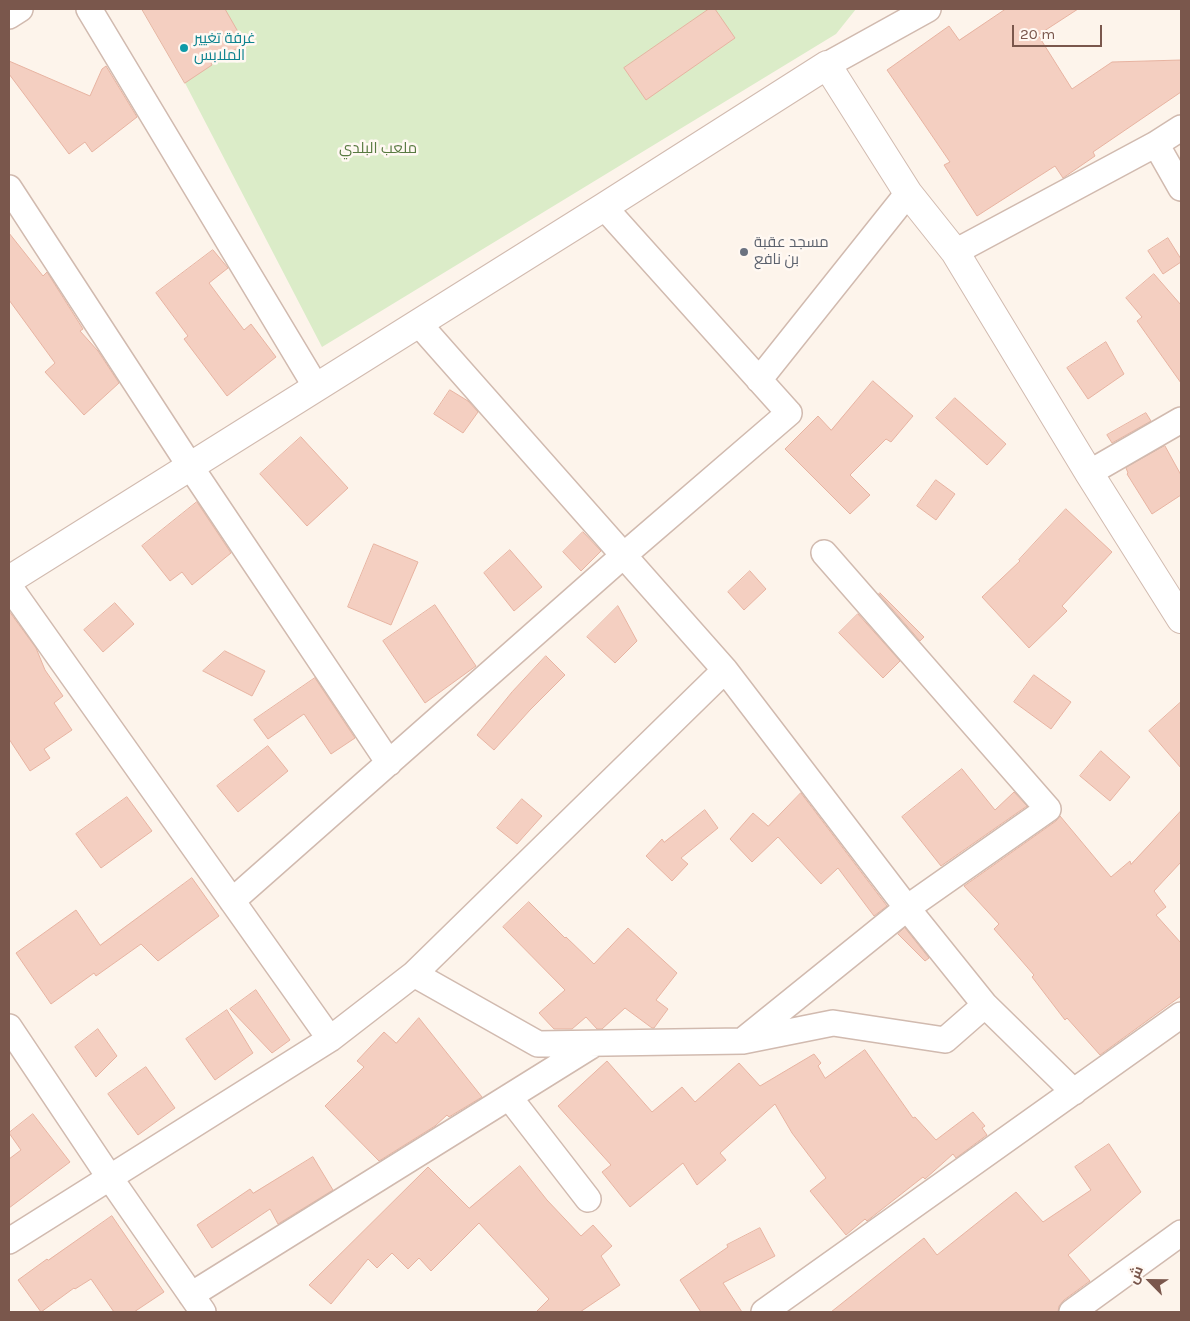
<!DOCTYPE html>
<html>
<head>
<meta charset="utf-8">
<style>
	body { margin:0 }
	#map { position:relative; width:1190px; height:1321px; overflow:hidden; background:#fdf4eb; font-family:Karla,Cairo,sans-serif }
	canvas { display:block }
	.frame { position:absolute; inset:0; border:10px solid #7a574c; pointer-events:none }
	.north { position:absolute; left:1125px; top:1256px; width:50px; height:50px; -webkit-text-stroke:4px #fff8f2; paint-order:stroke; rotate:293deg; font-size:14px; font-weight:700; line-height:20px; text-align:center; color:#7a574c }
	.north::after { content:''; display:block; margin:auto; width:18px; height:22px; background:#7a574c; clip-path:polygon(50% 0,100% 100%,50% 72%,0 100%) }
	.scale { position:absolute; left:1012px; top:25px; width:90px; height:22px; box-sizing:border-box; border:2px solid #7a574c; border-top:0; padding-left:6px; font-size:15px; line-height:18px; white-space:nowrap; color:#7a574c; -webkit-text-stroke:4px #fff8f2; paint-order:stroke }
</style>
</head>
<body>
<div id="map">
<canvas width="1190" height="1321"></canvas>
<div class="frame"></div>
<div class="north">ش</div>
<div class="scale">20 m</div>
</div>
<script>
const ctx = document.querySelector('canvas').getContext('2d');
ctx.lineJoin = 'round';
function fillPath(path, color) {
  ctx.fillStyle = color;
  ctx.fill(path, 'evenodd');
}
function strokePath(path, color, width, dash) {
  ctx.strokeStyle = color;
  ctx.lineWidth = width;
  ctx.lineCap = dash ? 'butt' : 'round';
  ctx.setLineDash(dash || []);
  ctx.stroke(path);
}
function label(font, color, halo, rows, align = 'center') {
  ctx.font = font + ' Karla,Cairo,sans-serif';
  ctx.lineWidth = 5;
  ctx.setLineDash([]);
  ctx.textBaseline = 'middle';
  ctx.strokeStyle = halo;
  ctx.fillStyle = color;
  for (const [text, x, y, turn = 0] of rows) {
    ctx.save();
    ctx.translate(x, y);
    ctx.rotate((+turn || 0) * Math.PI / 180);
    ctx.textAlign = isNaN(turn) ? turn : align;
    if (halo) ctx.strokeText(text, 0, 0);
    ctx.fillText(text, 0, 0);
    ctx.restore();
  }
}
const green = new Path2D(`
	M 142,9 L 856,9 L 836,34 L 322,347 L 185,83 Z`);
const building = new Path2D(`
	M 142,9 L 225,9 L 245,44 L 211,63 L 212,65 L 185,83 Z
	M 709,9 L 715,9 L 735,38 L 646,100 L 624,68 Z
	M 1006,9 L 1078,9 L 1038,35 L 1072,89 L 1112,62 L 1181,60 L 1181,92 L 1093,152 L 1095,156 L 1063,178 L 1055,166 L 977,216 L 944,165 L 950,162 L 887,70 L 949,26 L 959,40 Z
	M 9,61 L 90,96 L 102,69 L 106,66 L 137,117 L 92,152 L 85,142 L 69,154 L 9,74 Z
	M 9,233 L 43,276 L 47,272 L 83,329 L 80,331 L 98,351 L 119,383 L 84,415 L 45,372 L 55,363 L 9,300 Z
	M 1168,238 L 1181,259 L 1181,262 L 1163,274 L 1148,251 Z
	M 213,250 L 228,268 L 209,283 L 244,330 L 251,324 L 276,357 L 227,396 L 184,339 L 188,336 L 156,293 Z
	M 1154,274 L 1181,305 L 1181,383 L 1137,321 L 1142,317 L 1126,298 Z
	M 1106,342 L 1124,374 L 1088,399 L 1067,368 Z
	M 873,381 L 913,416 L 891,442 L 886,439 L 850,475 L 870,495 L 850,514 L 785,449 L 818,416 L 831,430 Z
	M 450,390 L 468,401 L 478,412 L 463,433 L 434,414 Z
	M 955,398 L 1006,444 L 987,465 L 936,418 Z
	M 1146,413 L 1151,421 L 1112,443 L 1107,435 Z
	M 301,437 L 348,488 L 307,526 L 260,474 Z
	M 1165,446 L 1181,475 L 1181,495 L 1152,514 L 1127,474 L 1128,473 L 1126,468 Z
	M 936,480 L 955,494 L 936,520 L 917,506 Z
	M 197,502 L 231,553 L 192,585 L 182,572 L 170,581 L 142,546 Z
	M 1066,509 L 1112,552 L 1062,606 L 1067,611 L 1029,648 L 982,597 L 1020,561 L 1019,560 Z
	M 583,532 L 601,551 L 581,571 L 563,552 Z
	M 374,544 L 418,562 L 391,625 L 348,607 Z
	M 510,550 L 542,587 L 514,611 L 484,573 Z
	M 750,571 L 766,589 L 744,610 L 728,592 Z
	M 880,593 L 924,637 L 920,641 L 879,594 Z
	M 115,603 L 134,624 L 103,652 L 84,630 Z
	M 435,605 L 476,666 L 425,703 L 383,641 Z
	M 618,606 L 637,641 L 615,663 L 587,637 Z
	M 9,611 L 36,648 L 45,670 L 63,696 L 54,703 L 72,730 L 44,749 L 50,758 L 30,771 L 9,739 Z
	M 858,614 L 900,661 L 883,678 L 839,633 Z
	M 225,651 L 265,671 L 252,696 L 203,671 Z
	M 546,656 L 565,675 L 530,710 L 494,750 L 477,735 L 512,692 Z
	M 1034,675 L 1071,702 L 1051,729 L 1014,702 Z
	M 315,678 L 355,738 L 331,754 L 304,714 L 268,739 L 254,720 Z
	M 1181,702 L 1181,768 L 1149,731 Z
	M 268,746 L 288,771 L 238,812 L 217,786 Z
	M 1101,751 L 1130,777 L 1110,801 L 1080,776 Z
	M 962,769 L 995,810 L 1014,792 L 1027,806 L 941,866 L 902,817 Z
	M 801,793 L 887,906 L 874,916 L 838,868 L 821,884 L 778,837 L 752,862 L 730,839 L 753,813 L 768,826 Z
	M 127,797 L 152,831 L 101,868 L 76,834 Z
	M 522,799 L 542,816 L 517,844 L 497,828 Z
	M 705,810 L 718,828 L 681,858 L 688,864 L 672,881 L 646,856 L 662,839 L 664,842 Z
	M 1181,811 L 1181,862 L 1154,891 L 1166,907 L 1156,915 L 1181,943 L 1181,996 L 1100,1055 L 1067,1018 L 1065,1020 L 1032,977 L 1034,975 L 994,929 L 999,924 L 964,886 L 1056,821 L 1060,816 L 1111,877 L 1130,861 L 1131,864 Z
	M 192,878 L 219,916 L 158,961 L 141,944 L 96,976 L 94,973 L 51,1004 L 16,953 L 76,910 L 100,945 Z
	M 529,902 L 565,938 L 566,937 L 594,964 L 628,928 L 677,973 L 656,1000 L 668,1009 L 654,1028 L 652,1028 L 625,1008 L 602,1029 L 597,1029 L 586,1017 L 572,1029 L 554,1029 L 539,1013 L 565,990 L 503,927 Z
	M 905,928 L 929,958 L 925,961 L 898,934 Z
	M 256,990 L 290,1040 L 272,1053 L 230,1009 Z
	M 227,1010 L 253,1053 L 215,1080 L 186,1039 Z
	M 419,1018 L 482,1097 L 449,1117 L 447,1115 L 435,1126 L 379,1161 L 325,1106 L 364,1067 L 357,1061 L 384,1032 L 396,1043 Z
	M 98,1029 L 117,1056 L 96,1077 L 75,1047 Z
	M 865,1050 L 913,1118 L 915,1117 L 936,1140 L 973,1112 L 985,1126 L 982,1128 L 987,1135 L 956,1158 L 953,1154 L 925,1179 L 923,1177 L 867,1221 L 865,1219 L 846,1235 L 810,1191 L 826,1178 L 792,1133 L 775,1104 L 720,1153 L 726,1160 L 697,1185 L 683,1163 L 630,1207 L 602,1172 L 611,1165 L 558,1106 L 607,1061 L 652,1112 L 682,1087 L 695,1102 L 739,1063 L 760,1086 L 814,1054 L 821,1063 L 818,1066 L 825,1078 Z
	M 146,1067 L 175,1108 L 138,1135 L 108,1094 Z
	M 33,1114 L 70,1162 L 9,1208 L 9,1159 L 21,1150 L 9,1133 Z
	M 1109,1144 L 1141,1192 L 1068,1255 L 1090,1281 L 1064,1300 L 1059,1306 L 1058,1312 L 831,1312 L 924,1238 L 937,1255 L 1016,1192 L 1043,1222 L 1091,1190 L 1075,1167 Z
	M 313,1157 L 333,1190 L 278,1224 L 270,1209 L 212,1248 L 197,1225 L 250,1189 L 253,1193 Z
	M 520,1166 L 547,1200 L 581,1236 L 593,1225 L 612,1246 L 601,1256 L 620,1285 L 580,1312 L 536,1312 L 549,1299 L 479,1223 L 431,1271 L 419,1258 L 408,1269 L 392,1253 L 377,1268 L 368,1259 L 331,1304 L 309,1285 L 428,1167 L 469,1208 Z
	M 112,1216 L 164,1292 L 134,1312 L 114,1312 L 91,1279 L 75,1289 L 74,1288 L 41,1312 L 18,1280 L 47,1259 L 48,1260 Z
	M 760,1228 L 775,1256 L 723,1283 L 742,1312 L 701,1312 L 680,1280 L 728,1247 L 727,1245 Z`);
const minor = new Path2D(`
	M 89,9 L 316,387
	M 9,16 L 20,9
	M 827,65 L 928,9
	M 1156,144 L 1181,188
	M 9,188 L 190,466 L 389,763
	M 955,252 L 1156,144 L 1181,128
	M 759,380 L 908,193
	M 1089,473 L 1181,420
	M 9,586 L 330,1039
	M 232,901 L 624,555 L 789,413 L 604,207
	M 414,974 L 538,1044 L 743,1041 L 833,1023 L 945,1040 L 985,1005 L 907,908 L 725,670 L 419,324
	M 985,1005 L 1074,1092
	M 9,1027 L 110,1178 L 203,1312
	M 746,1038 L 907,908 L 1048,809 L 824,553
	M 509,1097 L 588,1199
	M 9,1241 L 330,1039 L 414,974 L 725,670
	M 191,1295 L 594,1044
	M 764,1312 L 1181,1015
	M 1072,1312 L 1181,1233`);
const tertiary = new Path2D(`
	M 9,580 L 604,207 L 827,65 L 908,193 L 955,252 L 1089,473 L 1181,619`);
const markers = [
	[184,48,5,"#0f9aa8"],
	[744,252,5,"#6b7280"]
];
const cultureNames = [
	["غرفة تغيير",194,39],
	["الملابس",194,56]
];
const parkNames = [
	["ملعب البلدي",378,149]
];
const worshipNames = [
	["مسجد عقبة",754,243],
	["بن نافع",754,260]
];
fillPath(green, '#dbecc8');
fillPath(building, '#f4cfc1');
strokePath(building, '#e7b3a1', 1);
strokePath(minor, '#d1baaf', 28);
strokePath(tertiary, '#d1baaf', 30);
strokePath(minor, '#fff', 25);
strokePath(tertiary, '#fff', 28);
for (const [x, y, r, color] of markers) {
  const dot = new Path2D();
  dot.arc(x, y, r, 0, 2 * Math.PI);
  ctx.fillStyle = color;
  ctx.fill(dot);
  strokePath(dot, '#fff8f2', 2);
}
label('15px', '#0d838f', '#fff8f2', cultureNames, 'left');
label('15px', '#587a41', '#fff8f2', parkNames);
label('15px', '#5b616d', '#fff8f2', worshipNames, 'left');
</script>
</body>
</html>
